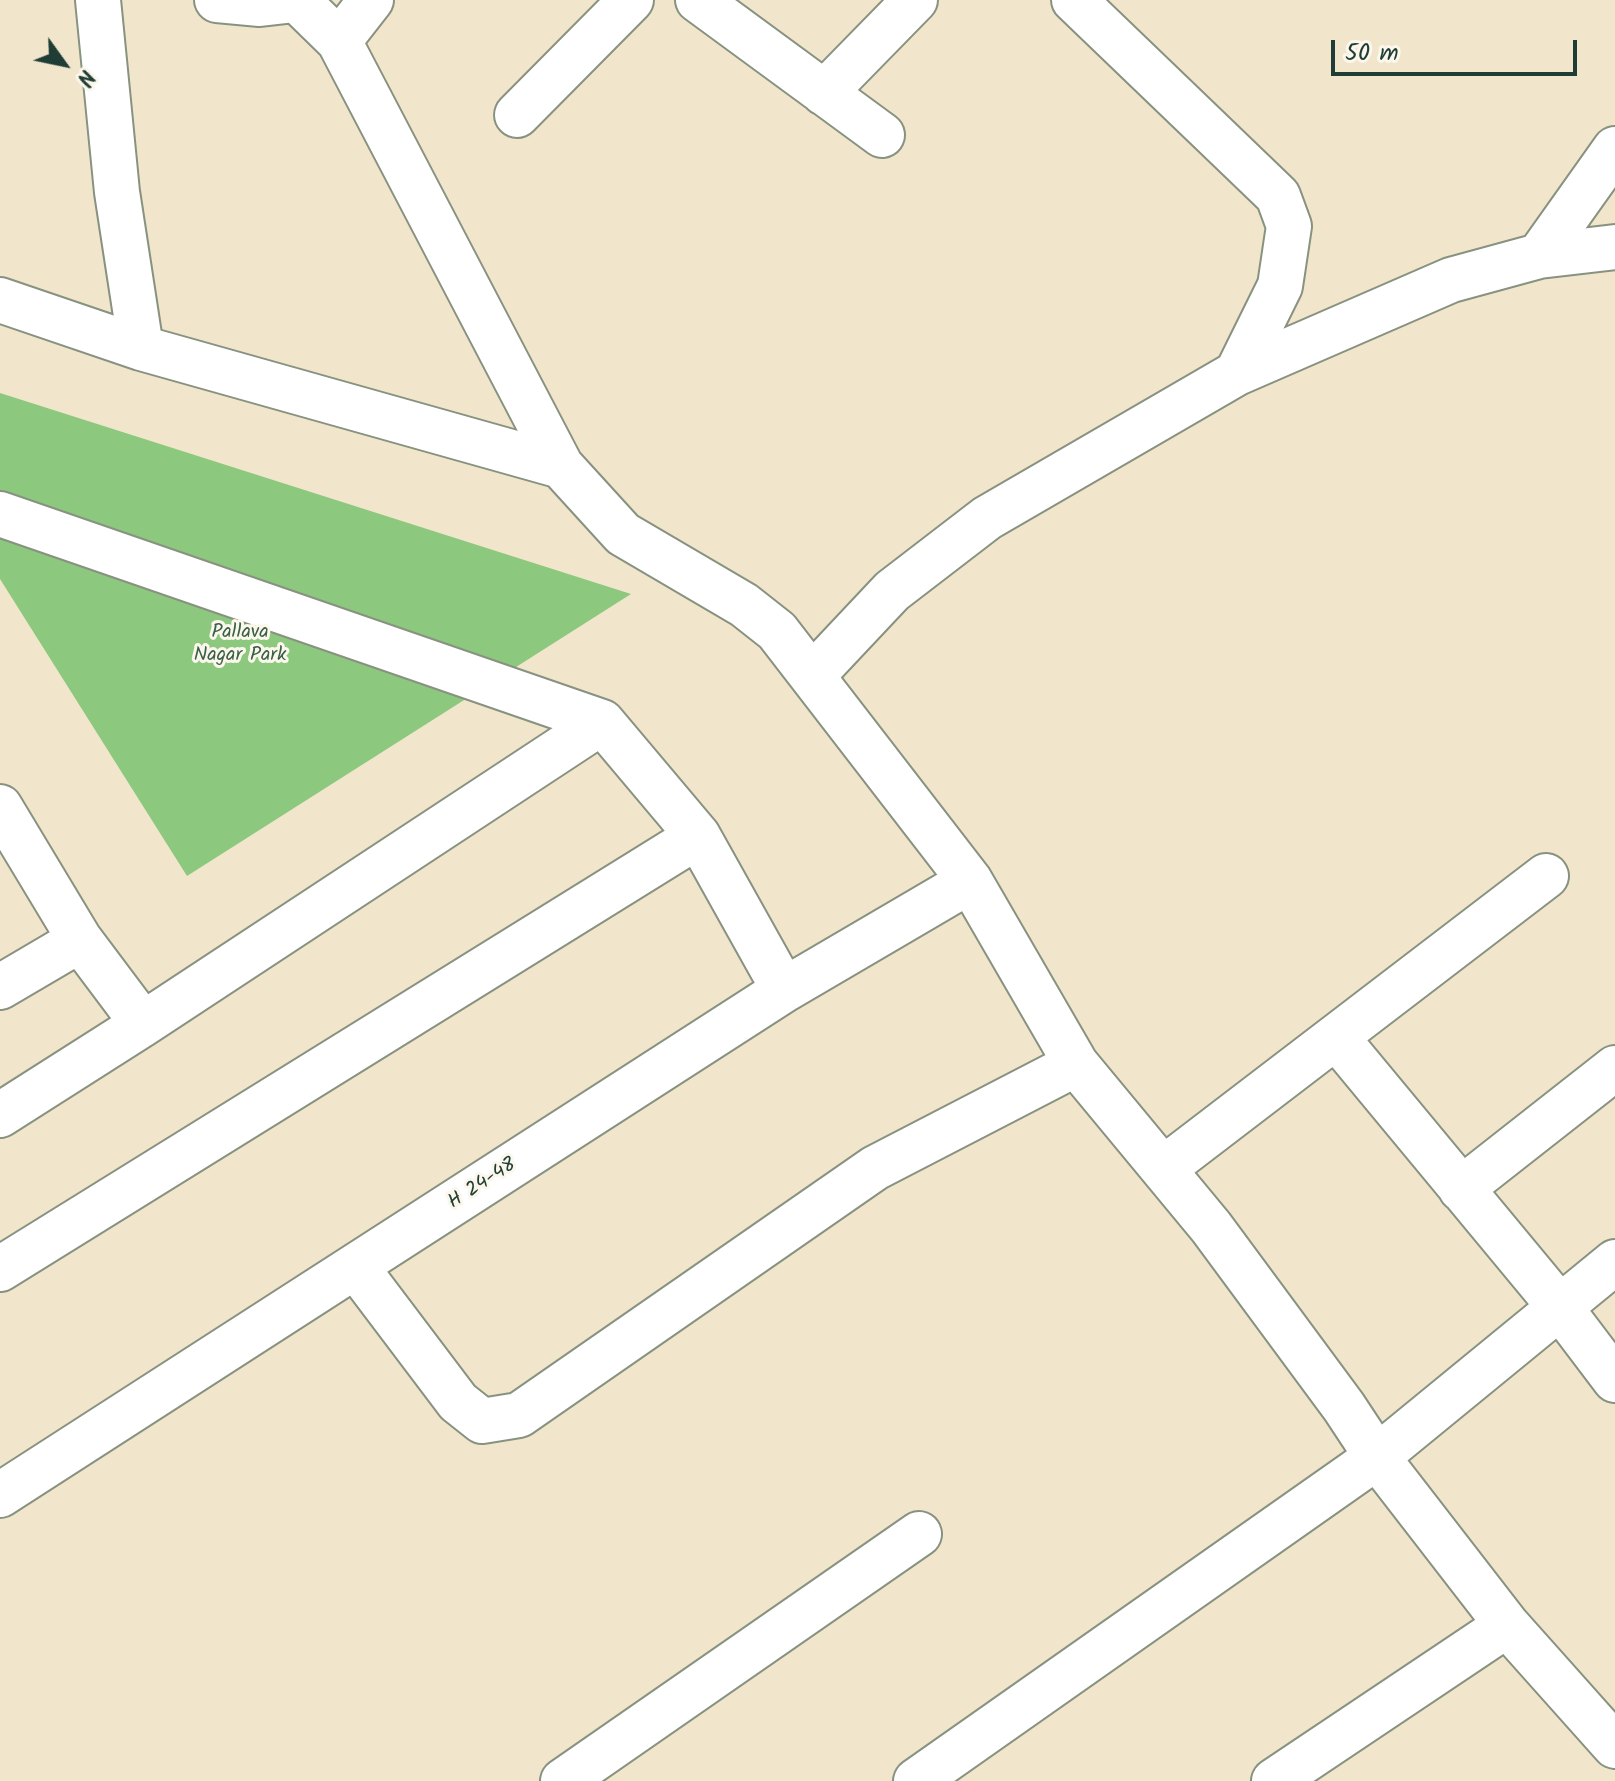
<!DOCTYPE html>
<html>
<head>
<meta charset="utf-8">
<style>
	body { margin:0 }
	#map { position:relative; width:1615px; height:1781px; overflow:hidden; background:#f1e6cb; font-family:Kalam,sans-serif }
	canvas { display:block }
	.north { position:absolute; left:24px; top:24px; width:80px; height:80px; -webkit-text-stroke:6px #fbf7ec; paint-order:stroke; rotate:123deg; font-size:22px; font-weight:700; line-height:32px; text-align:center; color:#1f3d34 }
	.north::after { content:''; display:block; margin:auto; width:28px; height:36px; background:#1f3d34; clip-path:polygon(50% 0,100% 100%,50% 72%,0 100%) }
	.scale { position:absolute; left:1331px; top:40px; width:246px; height:36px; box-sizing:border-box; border:4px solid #1f3d34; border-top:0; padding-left:10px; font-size:24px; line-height:28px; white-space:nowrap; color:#1f3d34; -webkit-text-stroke:6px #fbf7ec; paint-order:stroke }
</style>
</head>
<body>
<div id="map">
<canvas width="1615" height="1781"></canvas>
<div class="north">N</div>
<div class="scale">50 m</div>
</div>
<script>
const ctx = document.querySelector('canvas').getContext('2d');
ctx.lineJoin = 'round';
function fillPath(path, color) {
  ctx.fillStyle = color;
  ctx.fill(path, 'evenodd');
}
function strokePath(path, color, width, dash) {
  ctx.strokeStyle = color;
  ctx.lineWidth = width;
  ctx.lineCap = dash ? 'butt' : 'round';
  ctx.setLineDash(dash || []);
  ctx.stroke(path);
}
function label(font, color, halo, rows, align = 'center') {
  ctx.font = font + ' Kalam,sans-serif';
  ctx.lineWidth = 6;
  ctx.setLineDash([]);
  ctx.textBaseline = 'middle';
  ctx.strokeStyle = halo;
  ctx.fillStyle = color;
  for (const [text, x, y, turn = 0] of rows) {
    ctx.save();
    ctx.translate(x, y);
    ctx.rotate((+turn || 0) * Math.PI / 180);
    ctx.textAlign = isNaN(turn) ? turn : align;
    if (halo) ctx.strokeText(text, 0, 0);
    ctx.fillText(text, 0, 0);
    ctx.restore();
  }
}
const green = new Path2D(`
	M 0,393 L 631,594 L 187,876 L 0,579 Z`);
const minor = new Path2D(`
	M 98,0 L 117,192 L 141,348
	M 217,0 L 260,4 L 295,0
	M 297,0 L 339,41 L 561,466
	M 698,0 L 882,135
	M 1074,0 L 1278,196 L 1289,226 L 1280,286 L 1237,373
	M 339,41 L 371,0
	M 824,93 L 915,0
	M 517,115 L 631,0
	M 1539,256 L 1615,149
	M 0,300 L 141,348 L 561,466 L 623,534 L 744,605 L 777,631 L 970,881 L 1076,1064 L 1211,1227 L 1344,1407 L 1377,1457 L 1507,1625 L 1615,1746
	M 0,514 L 602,722 L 698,836 L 784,990
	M 812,676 L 892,591 L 987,518 L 1237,373 L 1451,280 L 1539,256 L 1615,247
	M 0,807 L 80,940 L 143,1024
	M 0,987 L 80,940
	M 1336,1037 L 1559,1306 L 1615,1380
	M 0,1115 L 143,1024 L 602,722
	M 1163,1169 L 1546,876
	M 1461,1189 L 1615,1068
	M 356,1267 L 458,1402 L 482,1421 L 519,1415 L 875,1168 L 1076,1064
	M 0,1269 L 698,836
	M 0,1495 L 784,990 L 970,881
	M 563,1781 L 919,1534
	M 916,1781 L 1377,1457 L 1615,1262
	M 1274,1781 L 1507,1625`);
const parkNames = [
	["Pallava",240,634],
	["Nagar Park",240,657]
];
const streetNames = [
	["H 24-48",483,1185,-33]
];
fillPath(green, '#8cc87d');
strokePath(minor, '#889280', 48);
strokePath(minor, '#fff', 44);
label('20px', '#3a6046', '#fbf7ec', parkNames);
label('20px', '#1f3d34', '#fbf7ec', streetNames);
</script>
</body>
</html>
